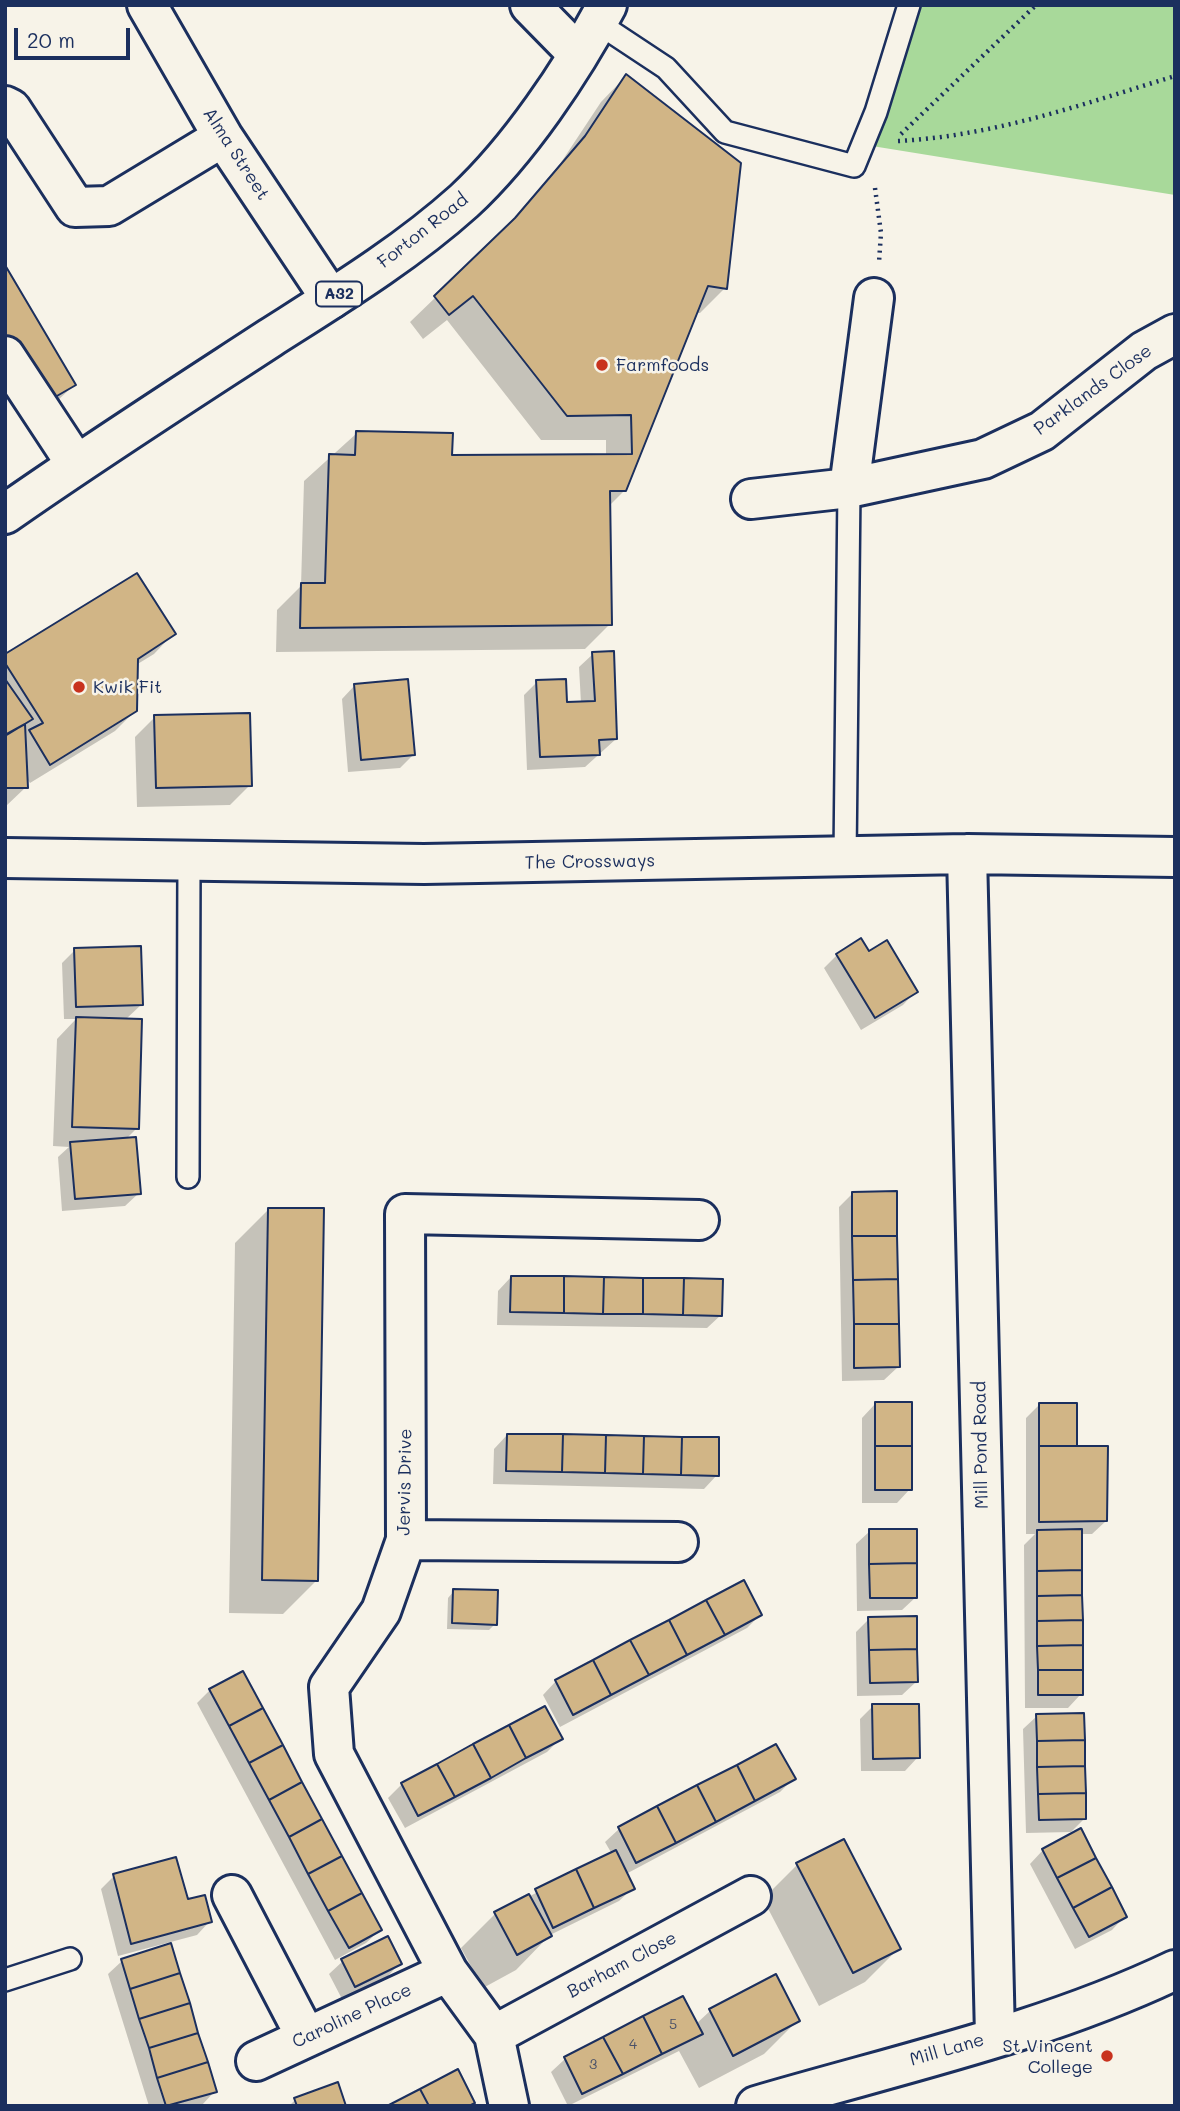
<!DOCTYPE html>
<html>
<head>
<meta charset="utf-8">
<style>
	body { margin:0 }
	#map { position:relative; width:1180px; height:2111px; overflow:hidden; background:#f7f3e8; font-family:Mali,sans-serif }
	canvas { display:block }
	.frame { position:absolute; inset:0; border:7px solid #1b2f5e; pointer-events:none }
	.scale { position:absolute; left:14px; top:28px; width:116px; height:32px; box-sizing:border-box; border:4px solid #1b2f5e; border-top:0; padding-left:9px; font-size:21px; line-height:24px; white-space:nowrap; color:#1b2f5e; -webkit-text-stroke:5px #f7f3e8; paint-order:stroke }
</style>
</head>
<body>
<div id="map">
<canvas width="1180" height="2111"></canvas>
<div class="frame"></div>
<div class="scale">20 m</div>
</div>
<script>
const ctx = document.querySelector('canvas').getContext('2d');
ctx.lineJoin = 'round';
function fillPath(path, color) {
  ctx.fillStyle = color;
  ctx.fill(path, 'evenodd');
}
function strokePath(path, color, width, dash) {
  ctx.strokeStyle = color;
  ctx.lineWidth = width;
  ctx.lineCap = dash ? 'butt' : 'round';
  ctx.setLineDash(dash || []);
  ctx.stroke(path);
}
function label(font, color, halo, rows, align = 'center') {
  ctx.font = font + ' Mali,sans-serif';
  ctx.lineWidth = 5;
  ctx.setLineDash([]);
  ctx.textBaseline = 'middle';
  ctx.strokeStyle = halo;
  ctx.fillStyle = color;
  for (const [text, x, y, turn = 0] of rows) {
    ctx.save();
    ctx.translate(x, y);
    ctx.rotate((+turn || 0) * Math.PI / 180);
    ctx.textAlign = isNaN(turn) ? turn : align;
    if (halo) ctx.strokeText(text, 0, 0);
    ctx.fillText(text, 0, 0);
    ctx.restore();
  }
}
const green = new Path2D(`
	M 918,5 L 1175,5 L 1175,195 L 872,146 Z`);
const shadow = new Path2D(`
	M 626,76 L 725,288 L 700,313 L 695,313 L 625,490 L 609,506 L 610,624 L 585,649 L 276,652 L 277,610 L 301,586 L 304,481 L 357,433 L 451,457 L 606,456 L 606,440 L 541,440 L 447,320 L 423,339 L 410,322 L 495,240 L 560,164 L 601,102 Z
	M 5,268 L 74,385 L 54,404 L 23,423 L 5,392 Z
	M 173,634 L 154,654 L 136,665 L 135,711 L 115,731 L 30,783 L 25,776 L 26,787 L 5,807 L 5,656 Z
	M 593,654 L 616,739 L 585,767 L 527,770 L 524,695 L 537,682 L 565,704 L 581,703 L 579,667 Z
	M 355,685 L 414,754 L 400,768 L 348,772 L 342,699 Z
	M 155,717 L 250,785 L 230,805 L 137,807 L 135,737 Z
	M 75,950 L 142,1004 L 125,1020 L 137,1128 L 125,1140 L 139,1193 L 125,1206 L 62,1211 L 58,1157 L 69,1147 L 53,1146 L 57,1039 L 76,1019 L 64,1019 L 62,963 Z
	M 869,953 L 916,991 L 903,1005 L 861,1030 L 824,968 L 837,955 Z
	M 852,1194 L 898,1367 L 884,1380 L 842,1381 L 839,1207 Z
	M 269,1209 L 317,1580 L 283,1614 L 229,1613 L 235,1243 Z
	M 511,1277 L 721,1315 L 707,1328 L 497,1325 L 498,1291 Z
	M 875,1404 L 910,1489 L 897,1503 L 862,1503 L 862,1418 Z
	M 1040,1404 L 1075,1448 L 1106,1521 L 1092,1534 L 1080,1534 L 1081,1694 L 1068,1708 L 1025,1708 L 1024,1545 L 1035,1534 L 1026,1534 L 1026,1418 Z
	M 507,1435 L 717,1475 L 704,1489 L 493,1484 L 494,1449 Z
	M 870,1531 L 916,1597 L 902,1610 L 857,1611 L 856,1544 Z
	M 454,1591 L 495,1624 L 489,1630 L 447,1629 L 448,1598 Z
	M 760,1615 L 747,1628 L 560,1727 L 543,1695 L 556,1681 Z
	M 869,1619 L 916,1682 L 902,1695 L 857,1696 L 856,1632 Z
	M 210,1690 L 380,1930 L 366,1943 L 335,1960 L 197,1703 Z
	M 873,1706 L 918,1757 L 905,1771 L 861,1771 L 860,1719 Z
	M 1037,1716 L 1085,1818 L 1071,1832 L 1026,1833 L 1023,1729 Z
	M 561,1738 L 547,1752 L 405,1828 L 388,1798 L 402,1784 Z
	M 776,1746 L 793,1779 L 780,1792 L 626,1874 L 633,1888 L 619,1901 L 550,1935 L 516,1970 L 483,1988 L 461,1948 L 495,1914 L 612,1854 L 605,1842 L 619,1829 Z
	M 1043,1850 L 1125,1916 L 1112,1930 L 1075,1949 L 1030,1864 Z
	M 797,1865 L 899,1948 L 865,1982 L 819,2006 L 763,1899 Z
	M 114,1876 L 187,1901 L 210,1921 L 197,1935 L 118,1956 L 101,1889 Z
	M 122,1961 L 215,2091 L 202,2105 L 149,2106 L 108,1974 Z
	M 343,1961 L 400,1963 L 387,1977 L 342,1999 L 329,1974 Z
	M 775,1976 L 798,2020 L 764,2054 L 699,2088 L 679,2051 L 568,2106 L 551,2072 L 565,2059 L 696,2024 L 710,2011 Z
	M 295,2100 L 344,2106 L 289,2106 Z`);
const building = new Path2D(`
	M 626,74 L 741,163 L 727,289 L 708,286 L 626,491 L 610,491 L 612,625 L 300,628 L 301,583 L 325,583 L 329,454 L 355,455 L 356,431 L 453,433 L 452,455 L 632,454 L 631,415 L 567,416 L 473,296 L 449,315 L 434,296 L 515,218 L 585,136 Z
	M 5,265 L 76,385 L 43,404 L 5,340 Z
	M 137,573 L 176,634 L 138,659 L 137,711 L 50,765 L 29,730 L 43,723 L 5,663 L 5,654 Z
	M 614,651 L 617,739 L 599,740 L 600,755 L 540,757 L 536,680 L 566,679 L 567,702 L 595,701 L 592,652 Z
	M 5,679 L 33,719 L 5,736 Z
	M 408,679 L 415,755 L 361,760 L 354,684 Z
	M 250,713 L 252,786 L 156,788 L 154,715 Z
	M 25,724 L 28,788 L 5,788 L 5,735 Z
	M 861,938 L 869,951 L 887,940 L 918,992 L 875,1018 L 836,954 Z
	M 141,946 L 143,1005 L 76,1007 L 74,948 Z
	M 76,1017 L 142,1019 L 139,1129 L 72,1127 Z
	M 136,1137 L 141,1194 L 75,1199 L 70,1142 Z
	M 897,1191 L 897,1236 L 852,1236 L 852,1192 Z
	M 268,1208 L 324,1208 L 318,1581 L 262,1580 Z
	M 852,1236 L 897,1236 L 898,1279 L 853,1280 Z
	M 511,1276 L 564,1276 L 564,1313 L 510,1312 Z
	M 564,1276 L 604,1277 L 603,1314 L 564,1313 Z
	M 604,1277 L 643,1278 L 643,1314 L 603,1314 Z
	M 643,1278 L 684,1278 L 683,1315 L 643,1314 Z
	M 684,1278 L 723,1279 L 722,1316 L 683,1315 Z
	M 898,1279 L 899,1324 L 854,1324 L 853,1280 Z
	M 854,1324 L 899,1324 L 900,1367 L 854,1368 Z
	M 875,1402 L 912,1402 L 912,1446 L 875,1446 Z
	M 1039,1403 L 1077,1403 L 1077,1446 L 1039,1446 Z
	M 507,1434 L 563,1434 L 562,1472 L 506,1471 Z
	M 563,1434 L 606,1435 L 605,1473 L 562,1472 Z
	M 606,1435 L 644,1436 L 643,1474 L 605,1473 Z
	M 644,1436 L 682,1437 L 681,1475 L 643,1474 Z
	M 682,1437 L 719,1437 L 719,1476 L 681,1475 Z
	M 875,1446 L 912,1446 L 912,1490 L 875,1490 Z
	M 1039,1446 L 1108,1446 L 1107,1521 L 1039,1522 Z
	M 869,1529 L 917,1529 L 917,1563 L 869,1564 Z
	M 1082,1529 L 1082,1570 L 1037,1571 L 1037,1530 Z
	M 917,1563 L 917,1598 L 870,1598 L 869,1564 Z
	M 1082,1570 L 1082,1595 L 1037,1596 L 1037,1571 Z
	M 744,1580 L 762,1615 L 725,1635 L 706,1600 Z
	M 453,1589 L 498,1590 L 497,1625 L 452,1623 Z
	M 1082,1595 L 1083,1620 L 1037,1621 L 1037,1596 Z
	M 706,1600 L 725,1635 L 687,1655 L 669,1620 Z
	M 917,1616 L 917,1649 L 869,1650 L 868,1617 Z
	M 669,1620 L 687,1655 L 649,1675 L 630,1640 Z
	M 1083,1620 L 1083,1645 L 1037,1646 L 1037,1621 Z
	M 630,1640 L 649,1675 L 611,1695 L 593,1660 Z
	M 1083,1645 L 1083,1670 L 1038,1670 L 1037,1646 Z
	M 917,1649 L 918,1682 L 870,1683 L 869,1650 Z
	M 593,1660 L 611,1695 L 573,1715 L 555,1680 Z
	M 1038,1670 L 1083,1670 L 1083,1695 L 1038,1695 Z
	M 243,1671 L 263,1708 L 229,1726 L 209,1689 Z
	M 872,1704 L 919,1704 L 920,1758 L 873,1759 Z
	M 545,1706 L 563,1739 L 526,1758 L 509,1725 Z
	M 263,1708 L 283,1745 L 249,1763 L 229,1726 Z
	M 1084,1713 L 1085,1740 L 1037,1741 L 1036,1714 Z
	M 509,1725 L 526,1758 L 491,1778 L 473,1744 Z
	M 1085,1740 L 1085,1766 L 1037,1767 L 1037,1741 Z
	M 473,1744 L 491,1778 L 455,1797 L 437,1764 Z
	M 776,1744 L 796,1779 L 755,1801 L 737,1765 Z
	M 283,1745 L 302,1782 L 269,1800 L 249,1763 Z
	M 437,1764 L 455,1797 L 418,1816 L 401,1783 Z
	M 737,1765 L 755,1801 L 716,1822 L 697,1785 Z
	M 1085,1766 L 1086,1793 L 1038,1794 L 1037,1767 Z
	M 302,1782 L 322,1819 L 289,1837 L 269,1800 Z
	M 697,1785 L 716,1822 L 676,1843 L 657,1806 Z
	M 1086,1793 L 1086,1819 L 1039,1820 L 1038,1794 Z
	M 657,1806 L 676,1843 L 636,1863 L 618,1827 Z
	M 322,1819 L 342,1856 L 308,1874 L 289,1837 Z
	M 1081,1828 L 1096,1858 L 1057,1878 L 1042,1849 Z
	M 844,1839 L 901,1949 L 853,1973 L 796,1863 Z
	M 616,1850 L 635,1889 L 594,1908 L 576,1869 Z
	M 342,1856 L 362,1893 L 328,1911 L 308,1874 Z
	M 176,1857 L 188,1899 L 205,1895 L 212,1922 L 131,1944 L 113,1874 Z
	M 1096,1858 L 1112,1887 L 1073,1908 L 1057,1878 Z
	M 576,1869 L 594,1908 L 553,1928 L 535,1889 Z
	M 1112,1887 L 1127,1917 L 1089,1937 L 1073,1908 Z
	M 362,1893 L 382,1930 L 349,1948 L 328,1911 Z
	M 529,1894 L 552,1936 L 517,1955 L 494,1912 Z
	M 388,1936 L 402,1964 L 355,1987 L 341,1959 Z
	M 171,1943 L 180,1973 L 130,1989 L 121,1959 Z
	M 180,1973 L 190,2003 L 139,2019 L 130,1989 Z
	M 776,1974 L 800,2021 L 733,2056 L 709,2009 Z
	M 683,1996 L 703,2034 L 662,2054 L 643,2016 Z
	M 190,2003 L 198,2033 L 149,2048 L 139,2019 Z
	M 643,2016 L 662,2054 L 623,2074 L 603,2037 Z
	M 198,2033 L 208,2062 L 157,2078 L 149,2048 Z
	M 603,2037 L 623,2074 L 582,2094 L 564,2057 Z
	M 208,2062 L 217,2092 L 166,2106 L 157,2078 Z
	M 458,2069 L 475,2103 L 469,2106 L 429,2106 L 420,2089 Z
	M 338,2082 L 346,2106 L 297,2106 L 294,2098 Z
	M 420,2089 L 429,2106 L 387,2106 Z`);
const path = new Path2D(`
	M 901,134 L 1036,5
	M 898,141 C 994,136 1083,104 1175,76
	M 875,188 L 881,233 L 879,262`);
const lane = new Path2D(`
	M 598,23 L 666,68 L 725,132 L 854,166 L 876,112 L 909,5
	M 845,858 L 849,488
	M 188,1177 L 189,860
	M 5,1980 L 70,1959`);
const street = new Path2D(`
	M 147,5 L 223,137 L 331,299
	M 530,5 L 578,54
	M 5,106 L 11,109 L 75,207 L 109,206 L 223,137
	M 5,356 L 76,464
	M 849,488 L 874,298
	M 751,499 L 849,488 L 983,459 L 1042,431 L 1144,351 L 1175,334
	M 967,854 L 995,2036
	M 5,858 L 424,864 L 967,854 L 1175,857
	M 406,1540 L 678,1542
	M 232,1895 L 306,2037
	M 494,2035 L 751,1896
	M 256,2061 L 448,1972
	M 509,2106 L 494,2035 L 448,1972 L 334,1754 L 329,1687 L 381,1611 L 406,1540 L 405,1214 L 699,1220
	M 756,2106 C 895,2065 1043,2033 1175,1970`);
const primary = new Path2D(`
	M 5,514 C 92,453 181,396 270,338 C 336,296 405,254 464,201 C 519,150 572,71 607,5`);
const markers = [
	[602,365,7,"#c8321e"],
	[79,687,7,"#c8321e"],
	[1107,2056,7,"#c8321e"]
];
const numberNames = [
	["5",673,2025],
	["4",633,2045],
	["3",593,2065]
];
const shields = [
	[339,294,46]
];
const shieldNames = [
	["A32",339,294]
];
const streetNames = [
	["Alma Street",236,154,57],
	["Forton Road",423,231,-38],
	["Parklands Close",1093,390,-36],
	["The Crossways",590,862,-1],
	["Mill Pond Road",981,1445,-91],
	["Jervis Drive",405,1482,-89],
	["Barham Close",622,1965,-28],
	["Caroline Place",352,2016,-25],
	["Mill Lane",947,2050,-16]
];
const poiNames = [
	["Farmfoods",616,365],
	["Kwik Fit",93,687],
	["St Vincent",1093,2046,"right"],
	["College",1093,2067,"right"]
];
fillPath(green, '#a8d99a');
fillPath(shadow, '#0003');
fillPath(building, '#d1b586');
strokePath(building, '#1b2f5e', 2);
strokePath(lane, '#1b2f5e', 26);
strokePath(street, '#1b2f5e', 44);
strokePath(primary, '#1b2f5e', 44);
strokePath(path, '#1b2f5e', 4.5, [2, 5]);
strokePath(lane, '#f7f3e8', 21);
strokePath(street, '#f7f3e8', 38);
strokePath(primary, '#f7f3e8', 38);
for (const [x, y, r, color] of markers) {
  const dot = new Path2D();
  dot.arc(x, y, r, 0, 2 * Math.PI);
  ctx.fillStyle = color;
  ctx.fill(dot);
  strokePath(dot, '#f7f3e8', 2.5);
}
label('14px', '#485068', null, numberNames);
for (const [x, y, w] of shields) {
  const box = new Path2D();
  box.roundRect(x - w / 2, y - 12.5, w, 25, 5);
  ctx.fillStyle = '#f7f3e8';
  ctx.fill(box);
  strokePath(box, '#1b2f5e', 2);
}
label('bold 16px', '#1b2f5e', null, shieldNames);
label('18px', '#1b2f5e', '#f7f3e8', streetNames);
label('18px', '#1b2f5e', '#f7f3e8', poiNames, 'left');
</script>
</body>
</html>
